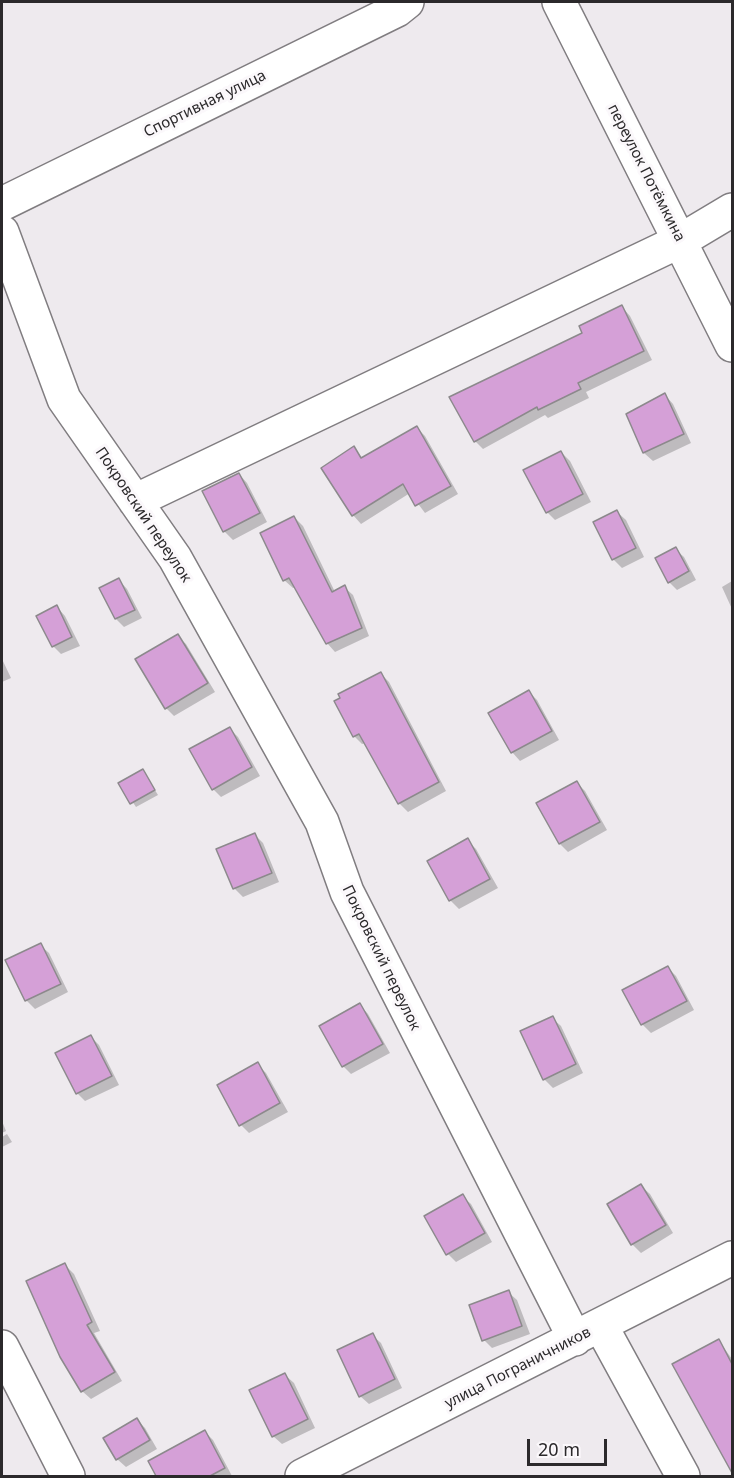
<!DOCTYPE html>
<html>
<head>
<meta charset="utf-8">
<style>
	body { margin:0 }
	#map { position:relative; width:734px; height:1478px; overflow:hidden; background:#eeeaee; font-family:"Noto Sans",sans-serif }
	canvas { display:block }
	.frame { position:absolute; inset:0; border:3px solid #2b292b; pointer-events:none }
	.scale { position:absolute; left:527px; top:1439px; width:80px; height:27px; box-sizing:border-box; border:3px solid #2b292b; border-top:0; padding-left:8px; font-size:18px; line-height:21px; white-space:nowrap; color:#2b292b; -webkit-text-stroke:4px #fbf8fb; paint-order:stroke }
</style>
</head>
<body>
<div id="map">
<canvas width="734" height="1478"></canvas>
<div class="frame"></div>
<div class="scale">20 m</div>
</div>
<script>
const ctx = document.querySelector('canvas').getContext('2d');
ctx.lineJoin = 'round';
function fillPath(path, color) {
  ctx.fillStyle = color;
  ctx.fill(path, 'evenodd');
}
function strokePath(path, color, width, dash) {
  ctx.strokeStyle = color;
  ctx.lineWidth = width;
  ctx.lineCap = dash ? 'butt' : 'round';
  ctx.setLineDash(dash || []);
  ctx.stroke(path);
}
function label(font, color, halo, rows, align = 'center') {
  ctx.font = font + ' "Noto Sans",sans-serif';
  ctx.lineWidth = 6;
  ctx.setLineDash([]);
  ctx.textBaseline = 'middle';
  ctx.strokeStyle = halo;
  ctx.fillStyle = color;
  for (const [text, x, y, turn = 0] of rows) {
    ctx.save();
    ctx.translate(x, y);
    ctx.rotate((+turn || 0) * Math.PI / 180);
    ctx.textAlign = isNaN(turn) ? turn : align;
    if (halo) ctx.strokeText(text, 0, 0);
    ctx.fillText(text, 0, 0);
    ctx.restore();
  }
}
const shadow = new Path2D(`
	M 622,307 L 630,316 L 652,360 L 586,392 L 589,398 L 548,418 L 545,415 L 483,449 L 475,441 L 584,333 Z
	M 665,395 L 673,404 L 691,443 L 653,461 L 644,453 L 628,415 Z
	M 417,428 L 425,436 L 458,494 L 425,513 L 410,493 L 361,524 L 353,515 L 354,448 L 363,459 Z
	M 561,452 L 570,461 L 591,502 L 555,520 L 547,512 Z
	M 239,474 L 247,483 L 267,522 L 233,540 L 224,531 Z
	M 617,512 L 626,520 L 644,557 L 622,568 L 613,559 L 595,522 Z
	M 294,517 L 303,526 L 335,592 L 344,587 L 353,595 L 369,636 L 335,652 L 327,643 L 296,587 L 293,588 L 284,580 Z
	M 675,549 L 684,557 L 696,580 L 677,590 L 669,582 Z
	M 119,580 L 127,589 L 142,618 L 124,627 L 116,619 Z
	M 732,581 L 732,609 L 722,587 Z
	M 57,607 L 65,616 L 80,646 L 61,654 L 53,646 Z
	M 177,636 L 186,644 L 215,692 L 174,716 L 166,708 Z
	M 2,659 L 11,678 L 2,682 Z
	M 381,674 L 389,682 L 446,791 L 408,812 L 399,803 L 366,743 L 362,744 L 354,736 Z
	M 529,692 L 537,700 L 559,740 L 520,761 L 512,752 L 490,713 Z
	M 230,729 L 238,737 L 260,776 L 221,797 L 213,789 Z
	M 143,771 L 158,795 L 136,807 L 120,783 Z
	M 577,783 L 585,791 L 607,830 L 568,852 L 560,844 Z
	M 255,835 L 263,843 L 279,882 L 243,897 L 234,888 Z
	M 467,840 L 476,849 L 498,888 L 459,909 L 450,900 Z
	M 40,945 L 49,953 L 68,992 L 35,1009 L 27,1001 L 7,961 Z
	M 668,968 L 676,976 L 694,1010 L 651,1033 L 642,1024 L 624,991 Z
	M 360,1005 L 368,1014 L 390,1053 L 351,1074 L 343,1066 Z
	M 552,1018 L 561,1026 L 583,1073 L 553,1088 L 544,1079 Z
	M 91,1037 L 99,1045 L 119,1085 L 85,1101 L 77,1093 Z
	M 257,1064 L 266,1073 L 288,1112 L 249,1133 L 241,1125 Z
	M 2,1121 L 6,1131 L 2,1133 Z
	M 7,1134 L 12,1142 L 2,1147 L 2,1137 Z
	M 641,1186 L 650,1194 L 673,1233 L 641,1253 L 632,1244 L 609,1205 Z
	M 462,1196 L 471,1204 L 492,1242 L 456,1262 L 448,1254 Z
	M 65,1265 L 74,1274 L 100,1331 L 94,1333 L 122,1381 L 91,1399 L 82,1391 Z
	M 508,1292 L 517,1300 L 530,1334 L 492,1348 L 484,1340 Z
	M 372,1335 L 381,1343 L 402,1388 L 369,1404 L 360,1396 Z
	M 719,1341 L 732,1359 L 732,1469 L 674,1364 Z
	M 285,1375 L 294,1383 L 315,1428 L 282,1444 L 273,1436 Z
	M 137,1420 L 145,1428 L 157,1449 L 126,1467 L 117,1459 Z
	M 205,1432 L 213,1440 L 232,1476 L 158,1476 L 150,1461 Z`);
const building = new Path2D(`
	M 622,305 L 644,351 L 578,383 L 581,389 L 538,410 L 537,407 L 474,442 L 449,397 L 582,333 L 579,326 Z
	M 665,393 L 684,434 L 643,453 L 626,414 Z
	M 417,426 L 451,486 L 415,506 L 403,484 L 352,516 L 321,468 L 354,446 L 361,458 Z
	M 561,451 L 583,494 L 546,513 L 523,470 Z
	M 239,473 L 260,513 L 223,532 L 202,491 Z
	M 617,510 L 636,548 L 612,560 L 593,522 Z
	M 294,516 L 332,592 L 345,585 L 362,628 L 326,644 L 289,578 L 283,581 L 260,533 Z
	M 676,547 L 689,571 L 668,583 L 655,558 Z
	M 119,578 L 135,610 L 115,619 L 99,588 Z
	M 57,605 L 72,637 L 52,647 L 36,616 Z
	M 178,634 L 208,683 L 165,709 L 135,659 Z
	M 381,672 L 439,782 L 398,804 L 359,734 L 353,737 L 334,701 L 340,698 L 338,694 Z
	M 529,690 L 552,731 L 511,753 L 488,713 Z
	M 230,727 L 252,767 L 212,790 L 189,749 Z
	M 143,769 L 155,790 L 130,804 L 118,783 Z
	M 577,781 L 600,822 L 559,844 L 536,803 Z
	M 255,833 L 272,873 L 233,889 L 216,849 Z
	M 468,838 L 490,879 L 449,901 L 427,861 Z
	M 41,943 L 61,984 L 25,1001 L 5,960 Z
	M 668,966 L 687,1001 L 641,1025 L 622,990 Z
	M 360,1003 L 383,1044 L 342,1067 L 319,1026 Z
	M 553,1016 L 576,1064 L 543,1080 L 520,1031 Z
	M 91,1035 L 112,1076 L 76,1094 L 55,1053 Z
	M 258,1062 L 280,1103 L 239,1126 L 217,1085 Z
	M 641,1184 L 666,1225 L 631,1245 L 607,1204 Z
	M 463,1194 L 485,1233 L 446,1255 L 424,1216 Z
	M 65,1263 L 92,1322 L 87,1325 L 115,1372 L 81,1392 L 60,1357 L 26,1281 Z
	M 509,1290 L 522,1326 L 482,1341 L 469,1305 Z
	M 373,1333 L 395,1379 L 359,1397 L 337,1350 Z
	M 719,1339 L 732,1364 L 732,1473 L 672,1364 Z
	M 285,1373 L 308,1419 L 272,1437 L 249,1390 Z
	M 137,1418 L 150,1440 L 116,1460 L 103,1438 Z
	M 205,1430 L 225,1468 L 210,1476 L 156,1476 L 148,1461 Z`);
const minor = new Path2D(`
	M 559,2 L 732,345
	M 2,204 L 397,10 L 407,2
	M 2,232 L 64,399 L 175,558 L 322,822 L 347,892 L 575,1339
	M 135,501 L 680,241 L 732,210
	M 601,1326 L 683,1476
	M 2,1347 L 68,1476
	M 302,1476 L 732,1258`);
const streetNames = [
	["Спортивная улица",205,104,-26],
	["переулок Потёмкина",646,173,63],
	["Покровский переулок",143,515,56],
	["Покровский переулок",381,958,64],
	["улица Пограничников",518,1368,-27]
];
fillPath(shadow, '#0003');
fillPath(building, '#d5a0d7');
strokePath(building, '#8c898c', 1.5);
strokePath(minor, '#807d80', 36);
strokePath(minor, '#fff', 33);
label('15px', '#2b292b', '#fbf8fb', streetNames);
</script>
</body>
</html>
